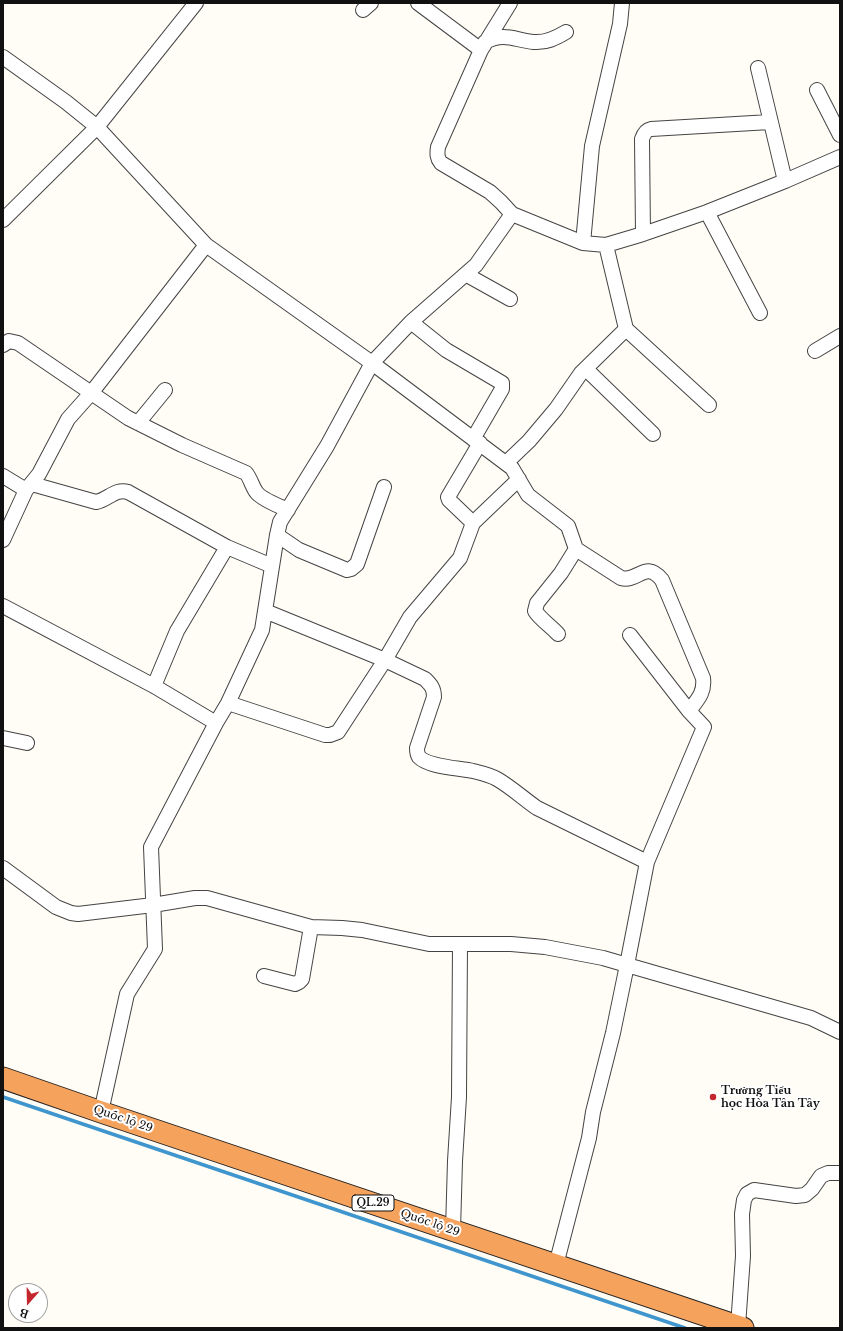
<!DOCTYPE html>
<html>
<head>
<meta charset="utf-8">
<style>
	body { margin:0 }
	#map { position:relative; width:843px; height:1331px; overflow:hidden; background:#fffdf5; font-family:"Libre Baskerville",serif }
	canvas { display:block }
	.frame { position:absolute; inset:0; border:4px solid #111; pointer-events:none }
	.north { position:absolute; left:8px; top:1283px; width:40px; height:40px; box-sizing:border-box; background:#fff; border:1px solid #a0a0a0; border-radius:50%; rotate:200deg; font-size:11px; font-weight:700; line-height:16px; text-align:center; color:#111 }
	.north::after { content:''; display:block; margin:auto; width:14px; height:18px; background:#c4262e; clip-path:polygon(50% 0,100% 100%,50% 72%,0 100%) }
</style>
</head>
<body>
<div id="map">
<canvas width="843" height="1331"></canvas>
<div class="frame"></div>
<div class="north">B</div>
</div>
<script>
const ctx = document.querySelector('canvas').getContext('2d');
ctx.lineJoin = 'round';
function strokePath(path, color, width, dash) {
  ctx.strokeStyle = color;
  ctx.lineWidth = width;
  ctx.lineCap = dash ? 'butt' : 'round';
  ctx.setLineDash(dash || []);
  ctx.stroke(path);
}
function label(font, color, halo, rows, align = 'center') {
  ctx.font = font + ' "Libre Baskerville",serif';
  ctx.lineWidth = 4;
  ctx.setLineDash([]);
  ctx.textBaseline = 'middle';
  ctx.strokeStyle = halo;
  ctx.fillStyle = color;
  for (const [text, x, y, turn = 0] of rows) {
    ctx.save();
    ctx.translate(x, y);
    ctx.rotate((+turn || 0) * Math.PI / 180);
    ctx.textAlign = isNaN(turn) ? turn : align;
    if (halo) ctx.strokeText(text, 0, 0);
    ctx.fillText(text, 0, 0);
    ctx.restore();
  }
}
const stream = new Path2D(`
	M 3,1097 L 685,1328`);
const minor = new Path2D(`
	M 418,3 L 481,50
	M 510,3 L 481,50 L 438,147 C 437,154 437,158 441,163 L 490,192 L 501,202 L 512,214
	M 363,10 L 371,3
	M 485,42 C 505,32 514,40 534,42 C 546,43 556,38 566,32
	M 3,57 L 66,102 L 97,127 L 206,245 L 372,363 L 512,468 L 528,495 L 568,526 L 576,549 L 621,578 C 638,583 645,559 662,580 L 703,678 C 705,693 697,700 689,711
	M 758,68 L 785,181
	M 817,90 L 840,135
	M 707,212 L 760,313
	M 3,220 L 97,127 L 196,3
	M 643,234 L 642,139 C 644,133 646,130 651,129 L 770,122
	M 583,243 L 592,146 L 620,24 L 622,3
	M 606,245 L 626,329 L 709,405
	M 467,275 L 510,299
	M 411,322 L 446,350 L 502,383 L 502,389 L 473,439
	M 3,345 L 9,341 L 18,343 L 128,418 L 182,445 L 246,473 C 251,479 252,487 257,493 C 263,500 279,506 288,510
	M 815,351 L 840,336
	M 586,369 L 653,434
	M 138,423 L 165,390
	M 506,463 L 529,441 L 556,409 L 581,373 L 626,329
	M 3,476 L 26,490
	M 32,484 L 96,502 C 108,500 115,488 128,492 L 227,547 L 272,566
	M 473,523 L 449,500 L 448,497 L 480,443
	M 277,535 L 299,550 L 347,570 L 351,569 L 357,564 L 384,487
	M 3,540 L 26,490 L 39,474 L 68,419 L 92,392 L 206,245
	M 3,606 L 154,686 L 216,723
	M 265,611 L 385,660 L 425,679 C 431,685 434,688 434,697 L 417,748 C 417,752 417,754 419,757 C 428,767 460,768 473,771 C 481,773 490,775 497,779 C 511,787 524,799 537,808 L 647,862
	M 558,634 C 551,626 541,620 535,611 L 537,603 L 561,573 L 576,549
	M 630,635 L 689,711 L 704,727 L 647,862 L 627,965 L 811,1018 L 840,1032
	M 154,686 L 177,631 L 227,547
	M 228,703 L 325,735 L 330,735 L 338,732 L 385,660 L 410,617 L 460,558 L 473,523 L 519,479
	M 3,738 L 27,743
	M 3,868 L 56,907 L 71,913 L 78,914 L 153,905 L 195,898 L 207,898 L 311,927 L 342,928 L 362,930 L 429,944 L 511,944 L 545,947 L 603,958 L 627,965 L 613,1033 L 593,1112 L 589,1138 L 556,1265
	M 264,976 L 295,984 L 299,982 L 302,979 L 311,927
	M 101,1112 L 127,994 L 155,949 L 151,847 L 216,723 L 228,703 L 262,630 L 277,535 L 280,522 L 327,446 L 372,363 L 411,322 L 476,265 L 512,214 L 583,243 L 606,245 L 643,234 L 707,212 L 785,181 L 840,157
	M 453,1230 L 455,1161 L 459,1097 L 460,944
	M 738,1326 L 743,1256 L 742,1214 L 744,1200 L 747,1194 L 754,1190 L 796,1196 L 805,1195 L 812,1189 L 821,1176 L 828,1173 L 840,1173`);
const highway = new Path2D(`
	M 3,1078 L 101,1112 L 743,1328`);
const markers = [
	[713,1097,4,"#c4262e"]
];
const shields = [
	[373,1203,42]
];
const shieldNames = [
	["QL.29",373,1203]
];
const poiNames = [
	["Trường Tiểu",721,1091],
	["học Hòa Tân Tây",721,1104]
];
const streetNames = [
	["Quốc lộ 29",123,1119,19],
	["Quốc lộ 29",430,1223,19]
];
strokePath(stream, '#3f96cf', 3.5);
strokePath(minor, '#444', 16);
strokePath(highway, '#222', 23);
strokePath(minor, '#fff', 14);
strokePath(highway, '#f5a25d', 21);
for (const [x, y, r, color] of markers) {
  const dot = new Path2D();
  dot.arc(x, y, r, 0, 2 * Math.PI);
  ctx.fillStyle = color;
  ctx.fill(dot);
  strokePath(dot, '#fff', 1.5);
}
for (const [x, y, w] of shields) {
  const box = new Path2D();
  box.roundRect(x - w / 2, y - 8, w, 16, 3);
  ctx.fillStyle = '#fff';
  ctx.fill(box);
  strokePath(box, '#111', 1);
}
label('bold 10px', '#111', null, shieldNames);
label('bold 11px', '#111', '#fff', poiNames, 'left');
label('11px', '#111', '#fff', streetNames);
</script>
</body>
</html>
